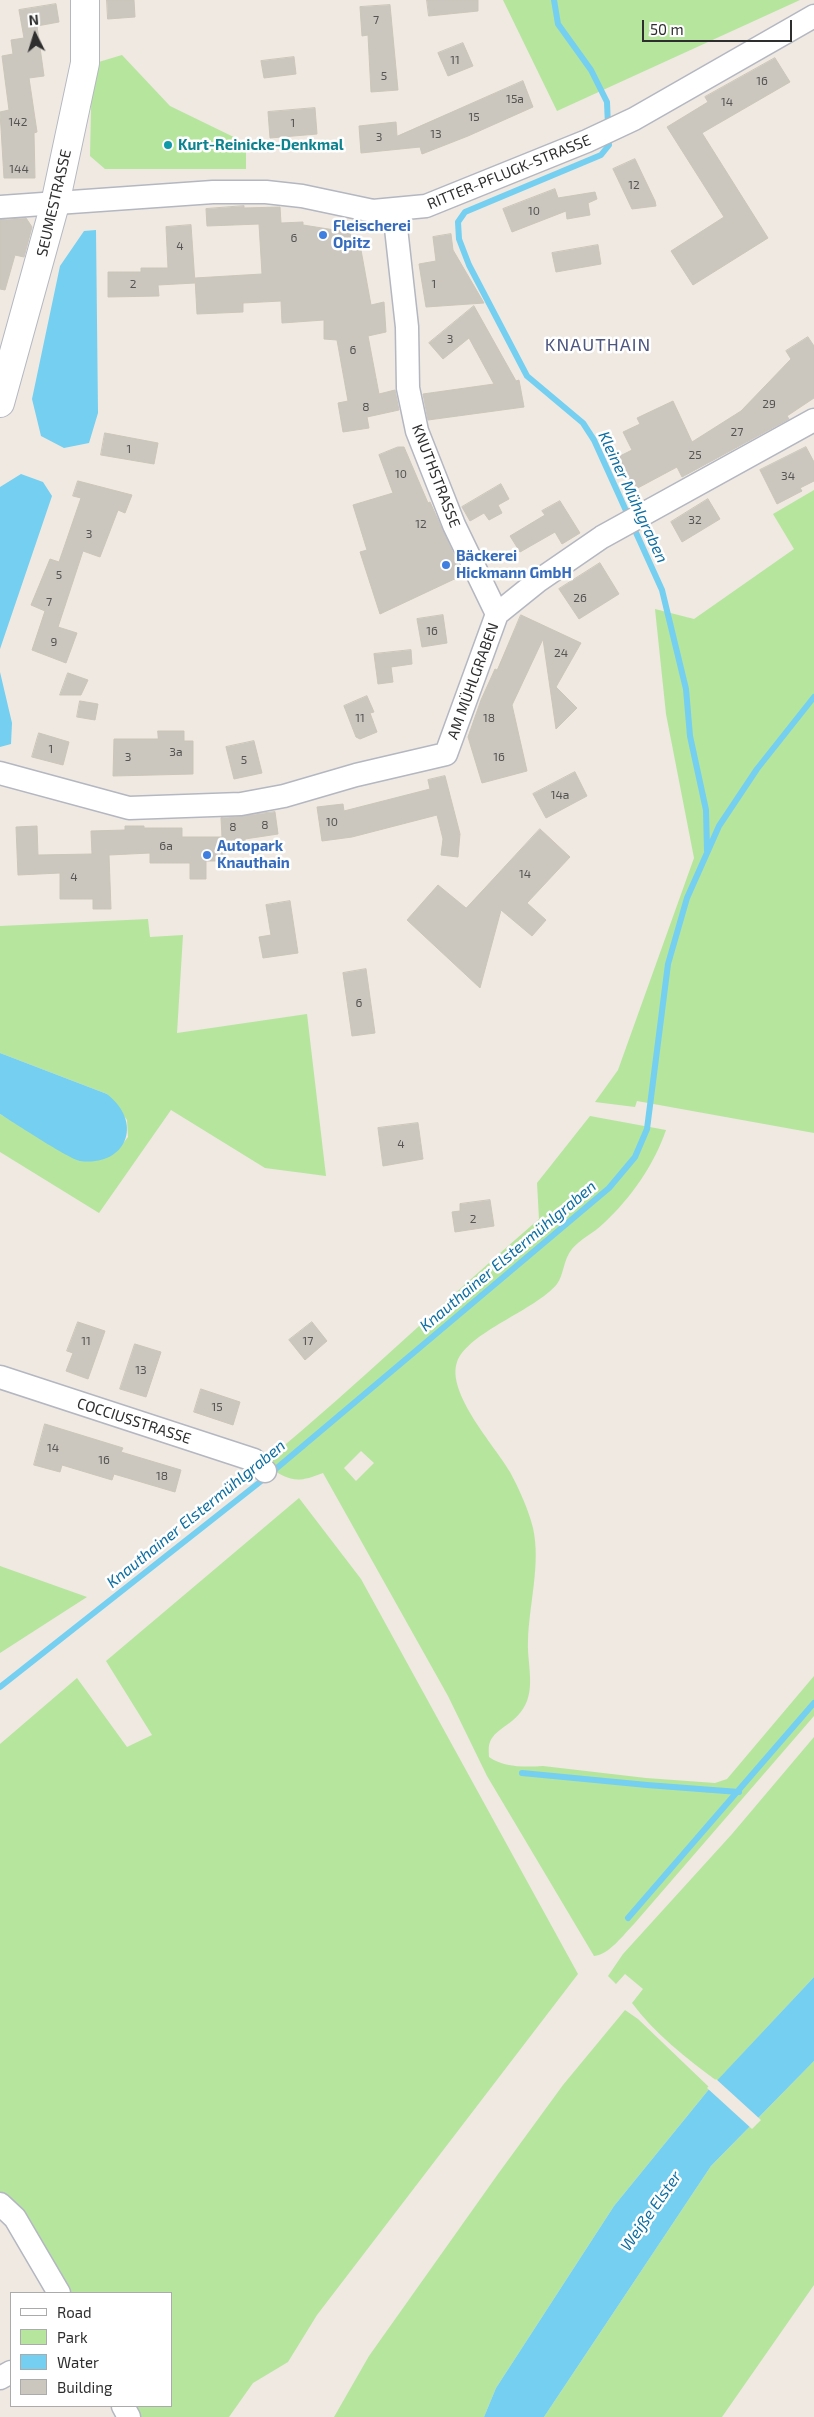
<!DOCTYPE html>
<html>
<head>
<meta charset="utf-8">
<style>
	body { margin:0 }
	#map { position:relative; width:814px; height:2417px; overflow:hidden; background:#efe9e1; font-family:"Exo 2",sans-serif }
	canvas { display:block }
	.legend { position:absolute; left:10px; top:2292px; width:162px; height:115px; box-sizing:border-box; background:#fff; border:1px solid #ababab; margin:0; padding:6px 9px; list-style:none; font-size:15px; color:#2e2e2e }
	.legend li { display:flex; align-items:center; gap:10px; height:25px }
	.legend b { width:25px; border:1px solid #ababab }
	.north { position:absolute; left:10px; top:10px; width:50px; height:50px; -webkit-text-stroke:4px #fff; paint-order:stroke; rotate:355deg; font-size:14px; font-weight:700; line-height:20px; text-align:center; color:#2e2e2e }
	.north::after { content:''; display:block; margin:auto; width:18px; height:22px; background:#2e2e2e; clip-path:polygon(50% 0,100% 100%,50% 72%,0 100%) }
	.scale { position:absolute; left:642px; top:20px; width:150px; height:22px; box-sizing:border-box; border:2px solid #2e2e2e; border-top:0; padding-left:6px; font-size:15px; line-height:18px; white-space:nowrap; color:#2e2e2e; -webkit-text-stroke:4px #fff; paint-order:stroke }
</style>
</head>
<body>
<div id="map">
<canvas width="814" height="2417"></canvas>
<ul class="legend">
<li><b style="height:6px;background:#fff"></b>Road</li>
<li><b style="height:14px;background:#b6e59e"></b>Park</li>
<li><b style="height:14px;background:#75cff0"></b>Water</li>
<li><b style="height:14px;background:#cbc7bf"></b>Building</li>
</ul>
<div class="north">N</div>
<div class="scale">50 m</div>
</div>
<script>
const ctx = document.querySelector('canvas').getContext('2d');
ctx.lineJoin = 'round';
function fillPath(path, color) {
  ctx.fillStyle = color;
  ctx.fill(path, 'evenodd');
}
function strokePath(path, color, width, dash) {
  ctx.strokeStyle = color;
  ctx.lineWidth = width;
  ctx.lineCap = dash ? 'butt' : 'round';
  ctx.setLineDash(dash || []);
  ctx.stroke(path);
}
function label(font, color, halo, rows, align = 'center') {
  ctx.font = font + ' "Exo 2",sans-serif';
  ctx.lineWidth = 5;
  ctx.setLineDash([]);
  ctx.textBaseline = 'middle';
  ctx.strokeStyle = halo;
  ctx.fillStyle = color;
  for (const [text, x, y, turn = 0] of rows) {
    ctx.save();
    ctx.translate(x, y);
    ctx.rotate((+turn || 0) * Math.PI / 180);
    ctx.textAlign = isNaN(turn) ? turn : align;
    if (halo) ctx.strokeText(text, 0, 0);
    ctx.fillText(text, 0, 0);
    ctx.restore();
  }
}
const green = new Path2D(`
	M 503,0 L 800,0 L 557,111 Z
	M 122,55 L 170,106 L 246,143 L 246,169 L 105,169 L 90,156 L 92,64 Z
	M 814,490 L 814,1133 L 637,1101 L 635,1107 L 595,1102 L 618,1070 L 694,858 L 666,714 L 655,609 L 694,619 L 794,549 L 773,514 Z
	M 148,919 L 150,937 L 183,935 L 177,1033 L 307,1014 L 326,1176 L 265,1168 L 171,1110 L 99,1213 L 0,1152 L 0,1114 L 79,1161 L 117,1151 L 128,1137 L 127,1120 L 107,1094 L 0,1053 L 0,926 Z
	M 590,1116 L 666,1130 C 654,1165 631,1198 604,1223 C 594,1233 580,1239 572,1249 C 563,1260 564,1275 557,1284 C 536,1310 468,1332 457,1362 C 446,1393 495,1446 510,1472 C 519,1489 528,1508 533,1528 C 541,1564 529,1604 528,1641 C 527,1660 534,1683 527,1701 C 518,1724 496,1727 490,1742 C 488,1746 489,1753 489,1757 C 505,1768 525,1767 543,1766 L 646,1778 L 715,1783 L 727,1779 L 814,1676 L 814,1716 L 634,1924 C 624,1934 609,1955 594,1956 L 487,1776 L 448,1696 L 323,1473 C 297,1483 292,1482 268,1467 L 267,1460 C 360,1383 447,1298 539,1219 L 537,1183 ZM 361,1451 L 374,1463 L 356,1481 L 344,1468 Z
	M 299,1498 L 361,1579 L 578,1974 L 317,2315 L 288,2362 L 253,2383 L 229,2417 L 138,2417 L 131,2406 L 171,2406 L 171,2293 L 67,2293 L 0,2196 L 0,1744 L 77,1678 L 127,1747 L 152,1735 L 106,1661 Z
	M 0,1566 L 87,1597 L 0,1653 Z
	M 814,1737 L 814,1977 L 717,2081 C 687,2059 654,2033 632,2003 L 643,1989 L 625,1974 L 616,1984 L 608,1976 L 623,1954 L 732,1834 Z
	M 625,2010 L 638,2019 L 710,2088 L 614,2206 L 496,2388 L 484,2417 L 334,2417 L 369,2356 L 498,2174 L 563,2085 Z
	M 814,2061 L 814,2285 L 722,2417 L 544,2417 L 711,2166 Z`);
const water = new Path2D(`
	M 96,230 L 98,413 L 89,443 L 64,448 L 41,436 L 32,399 L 60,266 L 84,231 Z
	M 21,474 L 43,482 L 52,496 L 0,649 L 0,487 Z
	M 0,672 L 12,723 L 11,744 L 0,747 Z
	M 0,1053 L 107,1094 C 145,1124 125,1167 80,1161 C 69,1159 13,1122 0,1114 Z
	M 814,1977 L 814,2061 L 711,2166 L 544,2417 L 484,2417 L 496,2388 L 614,2206 L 710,2088 Z`);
const pier = new Path2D(`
	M 716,2079 L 761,2120 L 752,2129 L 707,2088 Z`);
const stream = new Path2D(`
	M 554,0 L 558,24 L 591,70 L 607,102 L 608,126
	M 608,136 L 609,145 L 601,155 L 465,212 L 458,222 L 459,239 L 469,265 L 527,376 L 583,423 L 594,440 L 662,590 L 686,689 L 690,736 L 706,810 L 707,851
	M 0,1687 L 265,1478 L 609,1188 L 635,1157 L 647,1129 L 668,964 L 687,898 L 719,826 L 757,769 L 814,697
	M 522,1773 L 647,1785 L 739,1792
	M 628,1918 L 814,1703`);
const building = new Path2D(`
	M 107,0 L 134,0 L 135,17 L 108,19 Z
	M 427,0 L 478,0 L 478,11 L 429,16 Z
	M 56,4 L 59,22 L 37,26 L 44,76 L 29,78 L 37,132 L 34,133 L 35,178 L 4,178 L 0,112 L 9,110 L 2,56 L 13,54 L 11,40 L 24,38 L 19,10 Z
	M 390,5 L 398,90 L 371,92 L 368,35 L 362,36 L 360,7 Z
	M 463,43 L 473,66 L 448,76 L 438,53 Z
	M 294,57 L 296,74 L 264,78 L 261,61 Z
	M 775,58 L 790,82 L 702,133 L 768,238 L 693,285 L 671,251 L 724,217 L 667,127 L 708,102 L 705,97 Z
	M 523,81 L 533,107 L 468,136 L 422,154 L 420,147 L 361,153 L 359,126 L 396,122 L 397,136 Z
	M 315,108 L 317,134 L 270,138 L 268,112 Z
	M 635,159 L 655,201 L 656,206 L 632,209 L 613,169 Z
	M 555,189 L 558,198 L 595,192 L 597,199 L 588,203 L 590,215 L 567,219 L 566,211 L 512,232 L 503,209 Z
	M 244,206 L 244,208 L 280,207 L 281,223 L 303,222 L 303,225 L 341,231 L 349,230 L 355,251 L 361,250 L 371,305 L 384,302 L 386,332 L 368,336 L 379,394 L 395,390 L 399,410 L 367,417 L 369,428 L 343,432 L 338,403 L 348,401 L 337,340 L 324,339 L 324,320 L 282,323 L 281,301 L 243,303 L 243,312 L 197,314 L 195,278 L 262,274 L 259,224 L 207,226 L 206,209 Z
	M 26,218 L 32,227 L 24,257 L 15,255 L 5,290 L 0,289 L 0,220 Z
	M 191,225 L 195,283 L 158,285 L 159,296 L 108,297 L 108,272 L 141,272 L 141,268 L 168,268 L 166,227 Z
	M 451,234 L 453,250 L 484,303 L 426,307 L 419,264 L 436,261 L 433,237 Z
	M 598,245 L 601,264 L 556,272 L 552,253 Z
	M 474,306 L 516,381 L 519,380 L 524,407 L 428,420 L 423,394 L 494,384 L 469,338 L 443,359 L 429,343 Z
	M 808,337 L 814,346 L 814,398 L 787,416 L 789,419 L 682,477 L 677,467 L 634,490 L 618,457 L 632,450 L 623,432 L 640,424 L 637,418 L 673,401 L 692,442 L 741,411 L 791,359 L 786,351 Z
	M 105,433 L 158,443 L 154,464 L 101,455 Z
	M 398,447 L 404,447 L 428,503 L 430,502 L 463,575 L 380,614 L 360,552 L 367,550 L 353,505 L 393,493 L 379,455 Z
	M 806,447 L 814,462 L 814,481 L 800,488 L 802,491 L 777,504 L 760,470 Z
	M 78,481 L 132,495 L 125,513 L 118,510 L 100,557 L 83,551 L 58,627 L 77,633 L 66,663 L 32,650 L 45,611 L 31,605 L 50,559 L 59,562 L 81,498 L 73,496 Z
	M 501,484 L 509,499 L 498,505 L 502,513 L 489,520 L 484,513 L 470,521 L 462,507 Z
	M 708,499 L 720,519 L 682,542 L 671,522 Z
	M 560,501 L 580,533 L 562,544 L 555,532 L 520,552 L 510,536 L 545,515 L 542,511 Z
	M 600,563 L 619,594 L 579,619 L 559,589 Z
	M 443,615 L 447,643 L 422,647 L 417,619 Z
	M 521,615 L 581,643 L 556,687 L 577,708 L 556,729 L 543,639 L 512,705 L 527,771 L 482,783 L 468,737 L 481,700 L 495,669 L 497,670 Z
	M 411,650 L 412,664 L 391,667 L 393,682 L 378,684 L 374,654 Z
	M 68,673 L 88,680 L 81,695 L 60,695 Z
	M 367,696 L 374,712 L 370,713 L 377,732 L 360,739 L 356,737 L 344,706 Z
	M 80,701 L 98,704 L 95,720 L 77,717 Z
	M 158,731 L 184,731 L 184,741 L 193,741 L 193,774 L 113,776 L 114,739 L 158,739 Z
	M 39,733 L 69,742 L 63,765 L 32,757 Z
	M 254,741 L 262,773 L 234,779 L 226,747 Z
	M 575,772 L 587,796 L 546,818 L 533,794 Z
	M 445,776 L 460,834 L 458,857 L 441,855 L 443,839 L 437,815 L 352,837 L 322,841 L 317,807 L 343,804 L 344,811 L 430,789 L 428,780 Z
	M 275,812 L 278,834 L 245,839 L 246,847 L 225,849 L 225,861 L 206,861 L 206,879 L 190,879 L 190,863 L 150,863 L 150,853 L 109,855 L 111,909 L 93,909 L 93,899 L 60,899 L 60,873 L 18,875 L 16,827 L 37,826 L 38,855 L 92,854 L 91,831 L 125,830 L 125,826 L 144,826 L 144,828 L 182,828 L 182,837 L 222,837 L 221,818 Z
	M 540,829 L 570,857 L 527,903 L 546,920 L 532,936 L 501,910 L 480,988 L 407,920 L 438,885 L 466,908 Z
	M 290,901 L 298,953 L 263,958 L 259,937 L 271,935 L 266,905 Z
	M 366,969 L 375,1033 L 352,1036 L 343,973 Z
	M 418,1123 L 423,1159 L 383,1166 L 378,1128 Z
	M 490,1200 L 494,1226 L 455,1232 L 452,1212 L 460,1211 L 460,1204 Z
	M 78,1322 L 105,1331 L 88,1379 L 66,1371 L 73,1353 L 67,1351 Z
	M 312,1322 L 327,1341 L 305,1360 L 289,1340 Z
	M 135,1344 L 161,1352 L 146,1397 L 120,1389 Z
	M 201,1389 L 240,1402 L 233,1425 L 194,1412 Z
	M 45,1424 L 123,1448 L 121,1452 L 181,1470 L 175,1492 L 114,1474 L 112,1480 L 62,1465 L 60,1472 L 34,1465 Z`);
const street = new Path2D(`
	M 0,207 L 213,192 L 266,192 L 302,196 L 373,211 L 426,206 L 587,141 L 634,119 L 814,16
	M 394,210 L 407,327 L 408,388 L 417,431 L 454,525 L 497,614
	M 0,773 L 129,808 L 241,804 L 284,796 L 356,775 L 446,754 L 497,614 L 538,581 L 602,537 L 814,420
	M 0,1377 L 254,1460 L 265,1471
	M 0,2204 L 15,2218 L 59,2293
	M 0,2378 L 11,2372
	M 123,2406 L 129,2417`);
const secondary = new Path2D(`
	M 0,403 L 55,204 L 85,63 L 85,0`);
const markers = [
	[168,145,5,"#0f9aa8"],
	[323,235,5,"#3f7fe0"],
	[446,565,5,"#3f7fe0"],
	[207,855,5,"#3f7fe0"]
];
const numberNames = [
	["7",376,20],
	["11",455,60],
	["5",384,76],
	["16",762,81],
	["15a",515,99],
	["14",727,102],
	["15",474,117],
	["142",18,122],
	["1",293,123],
	["13",436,134],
	["3",379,137],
	["144",19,169],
	["12",634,185],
	["10",534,211],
	["6",294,238],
	["4",180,246],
	["2",133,284],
	["1",434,284],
	["3",450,339],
	["6",353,350],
	["29",769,404],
	["8",366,407],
	["27",737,432],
	["1",129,449],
	["25",695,455],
	["10",401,474],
	["34",788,476],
	["32",695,520],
	["12",421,524],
	["3",89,534],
	["5",59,575],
	["26",580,598],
	["7",49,602],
	["16",432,631],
	["9",54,642],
	["24",561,653],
	["11",360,718],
	["18",489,718],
	["1",51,749],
	["3a",176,752],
	["3",128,757],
	["16",499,757],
	["5",244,760],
	["14a",560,795],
	["10",332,822],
	["8",265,825],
	["8",233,827],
	["6a",166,846],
	["14",525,874],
	["4",74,877],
	["6",359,1003],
	["4",401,1144],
	["2",473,1219],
	["11",86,1341],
	["17",308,1341],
	["13",141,1370],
	["15",217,1407],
	["14",53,1448],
	["16",104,1460],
	["18",162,1476]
];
const cultureNames = [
	["Kurt-Reinicke-Denkmal",178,145]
];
const streetNames = [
	["RITTER-PFLUGK-STRASSE",509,172,-22],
	["SEUMESTRASSE",54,203,-77],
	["KNUTHSTRASSE",436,476,69],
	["AM MÜHLGRABEN",473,681,-70],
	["COCCIUSSTRASSE",134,1421,18]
];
const shopNames = [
	["Fleischerei",333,226],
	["Opitz",333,243],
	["Bäckerei",456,556],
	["Hickmann GmbH",456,573],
	["Autopark",217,846],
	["Knauthain",217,863]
];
const waterNames = [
	["Kleiner Mühlgraben",633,497,65],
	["Knauthainer Elstermühlgraben",508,1256,-40],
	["Knauthainer Elstermühlgraben",196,1514,-39],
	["Weiße Elster",651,2211,-55]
];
const quarterNames = [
	["KNAUTHAIN",598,345]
];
fillPath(green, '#b6e59e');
fillPath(water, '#75cff0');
fillPath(pier, '#efe9e1');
strokePath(stream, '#75cff0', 6);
fillPath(building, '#cbc7bf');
strokePath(building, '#cbc5ba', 1);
strokePath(street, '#b4b7c1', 25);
strokePath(secondary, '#b4b7c1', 30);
strokePath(street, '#fff', 22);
strokePath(secondary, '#fff', 28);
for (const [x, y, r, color] of markers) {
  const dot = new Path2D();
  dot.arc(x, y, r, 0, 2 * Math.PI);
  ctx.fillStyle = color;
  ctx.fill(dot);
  strokePath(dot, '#fff', 2);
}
label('12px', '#555452', null, numberNames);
label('bold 15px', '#0d838f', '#fff', cultureNames, 'left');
label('15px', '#2e2e2e', '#fff', streetNames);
label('bold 15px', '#366cbe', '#fff', shopNames, 'left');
label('italic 16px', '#0d6fa3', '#fff', waterNames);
ctx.letterSpacing = '1px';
label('18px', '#4d5680', '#fff', quarterNames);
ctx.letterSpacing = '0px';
</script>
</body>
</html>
